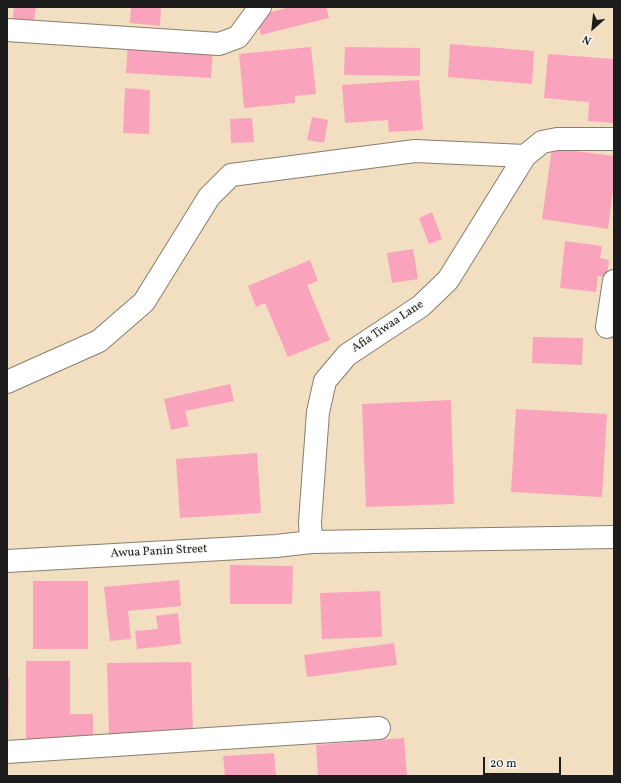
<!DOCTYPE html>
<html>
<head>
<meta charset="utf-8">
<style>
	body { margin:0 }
	#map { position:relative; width:621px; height:783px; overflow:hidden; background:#f2dfc2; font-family:Vollkorn,serif }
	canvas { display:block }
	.frame { position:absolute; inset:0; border:8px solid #1c1c1c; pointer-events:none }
	.north { position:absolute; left:573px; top:8px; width:40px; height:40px; -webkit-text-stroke:3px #f6f6f2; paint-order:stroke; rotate:207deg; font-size:11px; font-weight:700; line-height:16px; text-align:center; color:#1c1c1c }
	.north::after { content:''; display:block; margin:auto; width:14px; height:18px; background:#1c1c1c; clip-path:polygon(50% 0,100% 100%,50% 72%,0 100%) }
	.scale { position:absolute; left:483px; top:757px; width:78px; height:18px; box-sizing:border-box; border:2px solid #1c1c1c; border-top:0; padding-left:5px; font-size:12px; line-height:14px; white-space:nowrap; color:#1c1c1c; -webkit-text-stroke:3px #f6f6f2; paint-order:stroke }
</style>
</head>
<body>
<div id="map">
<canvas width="621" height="783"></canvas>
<div class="frame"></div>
<div class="north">N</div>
<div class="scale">20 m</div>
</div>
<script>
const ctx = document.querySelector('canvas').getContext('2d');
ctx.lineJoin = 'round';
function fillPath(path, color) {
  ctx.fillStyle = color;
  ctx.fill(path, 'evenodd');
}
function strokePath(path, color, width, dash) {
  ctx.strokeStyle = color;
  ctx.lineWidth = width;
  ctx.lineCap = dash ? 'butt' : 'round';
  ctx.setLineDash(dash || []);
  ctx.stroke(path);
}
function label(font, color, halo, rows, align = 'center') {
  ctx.font = font + ' Vollkorn,serif';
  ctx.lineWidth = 3;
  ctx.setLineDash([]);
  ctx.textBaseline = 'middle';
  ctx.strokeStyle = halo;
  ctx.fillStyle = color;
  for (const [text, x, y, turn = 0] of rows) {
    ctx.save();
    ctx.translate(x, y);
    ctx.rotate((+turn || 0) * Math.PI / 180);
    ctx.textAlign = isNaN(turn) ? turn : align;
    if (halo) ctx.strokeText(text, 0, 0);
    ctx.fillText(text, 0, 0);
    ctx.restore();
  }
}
const building = new Path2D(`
	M 14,7 L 36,7 L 33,27 L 12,24 Z
	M 131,7 L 161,7 L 160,26 L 130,23 Z
	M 290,7 L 326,7 L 329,18 L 261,35 L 256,16 Z
	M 128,42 L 213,48 L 211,78 L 126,73 Z
	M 450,44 L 534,51 L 532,84 L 448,77 Z
	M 311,47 L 316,94 L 295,96 L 295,103 L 244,108 L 239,54 Z
	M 345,47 L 420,48 L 420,76 L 344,75 Z
	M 548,54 L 614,59 L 614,123 L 588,121 L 589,102 L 544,98 Z
	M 419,80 L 423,130 L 389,132 L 388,120 L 345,123 L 342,85 Z
	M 125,88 L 150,90 L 149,134 L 123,133 Z
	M 312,117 L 328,120 L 324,143 L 307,140 Z
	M 252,118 L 254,142 L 231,143 L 230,119 Z
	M 552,148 L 614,156 L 614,183 L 608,229 L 542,219 Z
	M 432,212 L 442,239 L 429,244 L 419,218 Z
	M 565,241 L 602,246 L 600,258 L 609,260 L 607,277 L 598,276 L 596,292 L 560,288 Z
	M 413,249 L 418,279 L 392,283 L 387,253 Z
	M 310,260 L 318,281 L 307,285 L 330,340 L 288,357 L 265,303 L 256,307 L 248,286 Z
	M 533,337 L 583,338 L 582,365 L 532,363 Z
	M 230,384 L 234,401 L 185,411 L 189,426 L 171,430 L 164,399 Z
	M 451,400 L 454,504 L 366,507 L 362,404 Z
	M 516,409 L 607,414 L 602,497 L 511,492 Z
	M 257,453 L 261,513 L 180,518 L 176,459 Z
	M 230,565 L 293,566 L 292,604 L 230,604 Z
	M 179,580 L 181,606 L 128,611 L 131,639 L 110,641 L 104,587 Z
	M 33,581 L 88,581 L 88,649 L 33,649 Z
	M 380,591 L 382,637 L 322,639 L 320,593 Z
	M 178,613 L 181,644 L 137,649 L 135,631 L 158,629 L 156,616 Z
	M 394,643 L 397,665 L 307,677 L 304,655 Z
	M 26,661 L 70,661 L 70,714 L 93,714 L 93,746 L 26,745 Z
	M 191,662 L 193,736 L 109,737 L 107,663 Z
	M 7,678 L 9,678 L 8,743 L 7,743 Z
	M 404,738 L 407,776 L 318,776 L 316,745 Z
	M 274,753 L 276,776 L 225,776 L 223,756 Z`);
const street = new Path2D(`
	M 7,30 L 219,44 L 238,37 L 260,7
	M 607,327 L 614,281
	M 7,382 L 99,341 L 144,302 L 209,197 L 231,175 L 415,151 L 525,156
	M 311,542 L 310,522 L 318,412 L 325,381 L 347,355 L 421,306 L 448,280 L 525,156 L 542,142 L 557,139 L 614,139
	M 7,561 L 276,546 L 311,542 L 614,537
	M 7,752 L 379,728`);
const streetNames = [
	["Afia Tiwaa Lane",388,327,-34],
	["Awua Panin Street",159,552,-3]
];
fillPath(building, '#faa3bd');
strokePath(street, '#877e6f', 24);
strokePath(street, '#fff', 22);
label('12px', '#1c1c1c', '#f6f6f2', streetNames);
</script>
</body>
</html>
